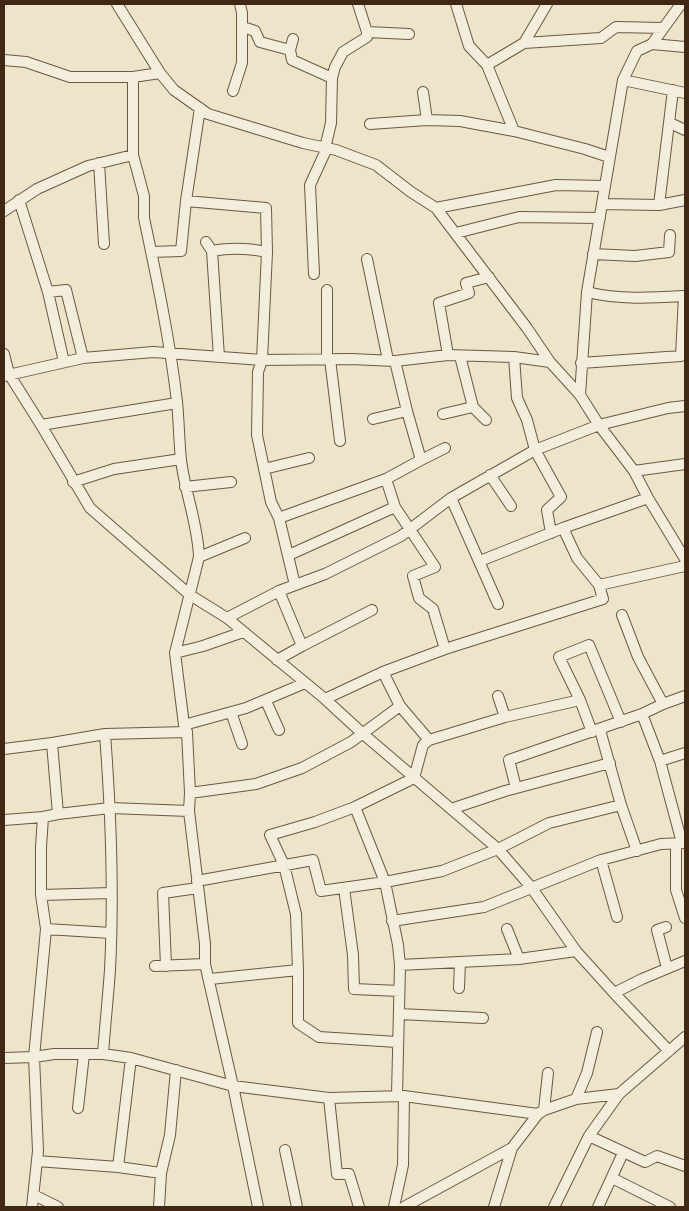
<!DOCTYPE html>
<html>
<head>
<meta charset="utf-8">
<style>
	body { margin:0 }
	#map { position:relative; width:689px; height:1211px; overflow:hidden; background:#ede5c9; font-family:"IM FELL French Canon",serif }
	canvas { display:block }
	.frame { position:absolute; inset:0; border:5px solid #412814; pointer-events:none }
</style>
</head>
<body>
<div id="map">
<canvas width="689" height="1211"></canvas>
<div class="frame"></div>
</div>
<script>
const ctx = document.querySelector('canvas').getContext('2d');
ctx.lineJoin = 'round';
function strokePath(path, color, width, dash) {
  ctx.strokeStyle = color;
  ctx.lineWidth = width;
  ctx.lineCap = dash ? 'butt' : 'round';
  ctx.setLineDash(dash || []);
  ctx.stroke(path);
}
const minor = new Path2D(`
	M 117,4 L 160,73 L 174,90 L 208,114 L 303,143 L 336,150 L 376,165 L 411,192 L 436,208 L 527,328 L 550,362 L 580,395 L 599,425 L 634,471 L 648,498 L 685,559
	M 456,4 L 469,46 L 487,65 L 514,131
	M 243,27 L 255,31 L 260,42 L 290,50
	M 367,32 L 409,34
	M 293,39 L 290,50 L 292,60 L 332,78
	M 524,43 L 547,4
	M 652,44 L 685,47
	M 4,60 L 26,62 L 70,77 L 133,77 L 160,73
	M 487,65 L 524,43 L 601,38 L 616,27 L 663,28
	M 623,80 L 685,93
	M 233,91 L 242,63 L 242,13 L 240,4
	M 423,92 L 427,120
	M 670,123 L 685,130
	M 370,124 L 427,120 L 460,121 L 514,131 L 585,149 L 609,157
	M 325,148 L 331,123 L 332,78 L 335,67 L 343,52 L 367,37 L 367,32 L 358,4
	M 99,163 L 104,244
	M 19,200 L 48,292 L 64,362
	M 186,201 L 266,208 L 267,252 L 262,360 L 258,372 L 257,435 L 271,502 L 279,518 L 295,585
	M 602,204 L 659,205 L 685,200
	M 659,205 L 673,90
	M 436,208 L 556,185 L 605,186
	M 4,211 L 37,189 L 88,166 L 133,155
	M 456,233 L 519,217 L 600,218
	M 206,242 L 212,251 L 219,357
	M 212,251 C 232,247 248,248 267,252
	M 151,252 L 181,251 L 186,201 L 200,108
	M 593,254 L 635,256 L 669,252 L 670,235
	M 367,259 L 388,360
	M 314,274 L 310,185 L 327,148
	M 48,292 L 66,290 L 83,358
	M 4,354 L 9,374 L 41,425 L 90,508 L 190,595 L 227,618 L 325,699 L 362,733 L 498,849 L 531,887 L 576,951 L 614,993 L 669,1051
	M 448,355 L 439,303 L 469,293 L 466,283 L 489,277
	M 460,356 L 473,407 L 486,420
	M 514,357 L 517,398 L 527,420 L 535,450 L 561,497 L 547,510 L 551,533
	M 330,359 L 340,441
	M 327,360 L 327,290
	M 581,363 L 681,356 L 684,296 C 651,298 620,300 587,292
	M 4,376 L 83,358 L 153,352 L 262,360 L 351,359 L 395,361 L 448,355 L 514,357 L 550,362
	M 580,395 L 587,292 L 623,80 L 637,51 L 652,44 L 681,4
	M 443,414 L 473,407
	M 373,419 L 407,411
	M 41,425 L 177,403
	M 421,460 L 445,448
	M 264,469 L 309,458
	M 634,471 L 685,464
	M 490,475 L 511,506
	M 73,482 L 114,469 L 181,459
	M 185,487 L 231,482
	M 451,498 L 498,604
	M 395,507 L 435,567 L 413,576 L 419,598 L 433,609 L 445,649
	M 279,518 L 386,479 L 421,460 L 407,411 L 395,361
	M 289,555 L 395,507 L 386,479
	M 199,557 L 245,538
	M 480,561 L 563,528 L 648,498
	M 599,585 L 685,566
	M 622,615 L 638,657 L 663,704
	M 227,618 L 279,591 L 325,574 L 401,536 L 451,498 L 535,450 L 599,425 L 668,408 L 685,406
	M 302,646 L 372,610
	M 175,653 L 203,646 L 243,632
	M 277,660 L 302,646 L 279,591
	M 325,699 L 383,672 L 445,649 L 603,599 L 599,585 L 577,558 L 563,528
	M 266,701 L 279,730
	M 231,712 L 242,744
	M 642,714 L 660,761 L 682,843
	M 505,717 L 580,700
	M 184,725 L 246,708 L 305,683
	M 600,730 L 621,805 L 637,851
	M 187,732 L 190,793 L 189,811 L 205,944 L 205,964 L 233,1086 L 258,1207
	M 592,732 L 580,700 L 559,657 L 589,645 L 621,722
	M 429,740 L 505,717 L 498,696
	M 4,749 L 52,743
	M 660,761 L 685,753
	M 516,788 L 509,760 L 642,714 L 663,704 L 685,696
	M 190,793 L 256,784 L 302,768 L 351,742 L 400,706
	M 355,807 L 385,882 L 398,945 L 400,965 L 397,1095
	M 451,809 L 505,791 L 610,763
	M 58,814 L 110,808 L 189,811
	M 4,820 L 43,817
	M 676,844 L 676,890 L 685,918
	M 601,860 L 617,917
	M 197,881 L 313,860 L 321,891 L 385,882 L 442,871 L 498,849 L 549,823 L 621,805
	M 344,888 L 353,955 L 354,989 L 399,991
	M 41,895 L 111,893
	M 392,921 L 484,907 L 601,860 L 661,844 L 685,843
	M 666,927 L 657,930 L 667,968
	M 46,929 L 111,933
	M 507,929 L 519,959
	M 400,965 L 519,959 L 576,951
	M 155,966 L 205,964
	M 166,966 L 163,893 L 198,888
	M 298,970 L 298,1023 L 319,1037 L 397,1042
	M 210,979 L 298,970 L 296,914 L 284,865 L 270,835 L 315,822 L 355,807 L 414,778 L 423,745 L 429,740 L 400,706 L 383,672
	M 459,988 L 460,962
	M 614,993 L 642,979 L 685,961
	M 399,1014 L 483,1018
	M 103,1054 C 105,1026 108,998 110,970 C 114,892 111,813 105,734
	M 4,1058 L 34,1057 L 54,1054 L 103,1054 L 131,1058 L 233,1086 L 329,1098 L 404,1096 L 538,1114
	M 131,1058 L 118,1167 L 161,1173
	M 329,1098 L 337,1174 L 349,1174 L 359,1207
	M 576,1099 L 587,1073 L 597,1032
	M 78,1108 L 84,1054
	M 544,1110 L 548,1073
	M 589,1136 L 645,1162 L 657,1156 L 685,1166
	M 285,1150 L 297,1207
	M 37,1161 L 118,1167
	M 612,1178 L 670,1207
	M 34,1195 L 58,1207
	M 32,1207 L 38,1151 L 34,1057 L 46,929 L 41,895 L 41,847 L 43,817 L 58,814 L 52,743 L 105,734 L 187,732 L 184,725 L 175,653 L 199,557 C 198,524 185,493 181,460 C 179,441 179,421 177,402 C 170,341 157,279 144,218 L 144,196 L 133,155 L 133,77
	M 159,1207 L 161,1173 L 170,1135 L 176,1070
	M 394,1207 L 403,1165 L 404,1096
	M 404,1207 L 512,1148 L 538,1114 L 544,1110 L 576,1099 L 619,1094
	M 494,1207 L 512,1148
	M 554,1207 L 589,1136 L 619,1094 L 685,1037
	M 598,1207 L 623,1153`);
strokePath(minor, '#6c5741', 12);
strokePath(minor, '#f3eedc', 10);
</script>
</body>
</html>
